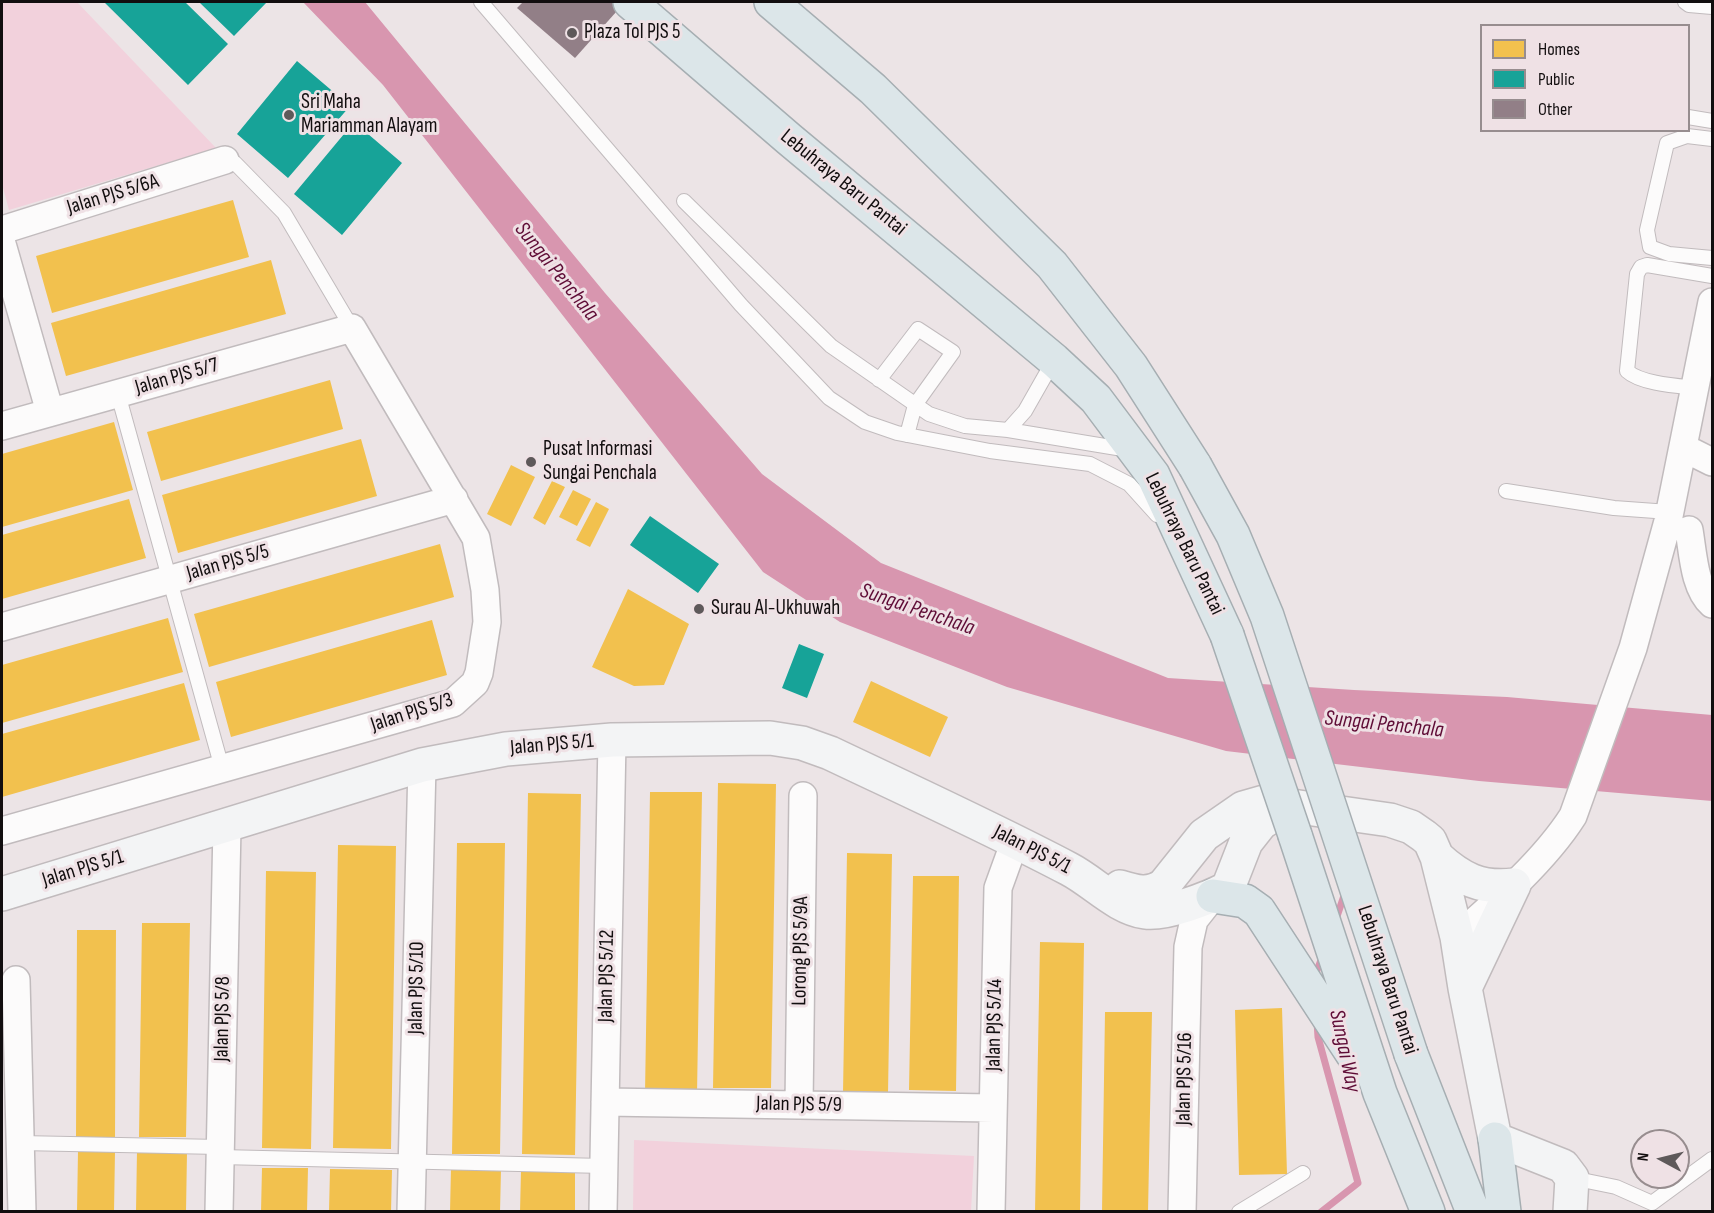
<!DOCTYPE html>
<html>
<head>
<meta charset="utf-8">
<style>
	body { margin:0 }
	#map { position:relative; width:1714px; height:1213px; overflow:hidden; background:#ece4e6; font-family:"Sofia Sans Condensed",sans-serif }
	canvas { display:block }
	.frame { position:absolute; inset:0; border:3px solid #120e0f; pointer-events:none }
	.legend { position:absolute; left:1480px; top:24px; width:210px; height:108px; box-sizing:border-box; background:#efe1e5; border:2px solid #978d8f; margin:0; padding:8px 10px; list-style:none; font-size:18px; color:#120e0f }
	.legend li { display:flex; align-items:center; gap:12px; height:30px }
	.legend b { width:30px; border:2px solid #978d8f }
	.north { position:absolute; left:1630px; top:1129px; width:60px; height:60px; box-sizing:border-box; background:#efe1e5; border:2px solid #978d8f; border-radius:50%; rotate:277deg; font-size:16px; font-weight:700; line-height:24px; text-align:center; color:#120e0f }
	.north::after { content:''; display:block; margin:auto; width:21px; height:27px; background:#5e595a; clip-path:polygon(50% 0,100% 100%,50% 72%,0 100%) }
</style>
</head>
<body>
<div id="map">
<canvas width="1714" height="1213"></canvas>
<div class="frame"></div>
<ul class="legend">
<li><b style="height:16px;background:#f2c14e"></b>Homes</li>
<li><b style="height:16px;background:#17a398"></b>Public</li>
<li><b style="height:16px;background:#927f87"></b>Other</li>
</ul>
<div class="north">N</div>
</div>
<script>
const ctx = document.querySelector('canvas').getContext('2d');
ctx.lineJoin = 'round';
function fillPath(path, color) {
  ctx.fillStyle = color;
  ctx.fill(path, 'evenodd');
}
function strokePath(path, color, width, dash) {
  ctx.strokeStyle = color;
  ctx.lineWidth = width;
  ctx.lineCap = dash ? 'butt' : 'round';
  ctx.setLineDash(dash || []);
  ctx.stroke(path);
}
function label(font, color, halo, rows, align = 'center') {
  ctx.font = font + ' "Sofia Sans Condensed",sans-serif';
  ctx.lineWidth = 6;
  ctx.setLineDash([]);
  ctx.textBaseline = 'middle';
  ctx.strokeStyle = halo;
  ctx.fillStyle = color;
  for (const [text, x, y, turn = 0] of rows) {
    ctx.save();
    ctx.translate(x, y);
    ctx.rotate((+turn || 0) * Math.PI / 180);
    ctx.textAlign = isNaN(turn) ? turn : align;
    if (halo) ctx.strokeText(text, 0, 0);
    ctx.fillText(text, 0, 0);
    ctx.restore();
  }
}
const green = new Path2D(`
	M 2,2 L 77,2 L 216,148 L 9,210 L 2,184 Z
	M 634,1140 L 974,1156 L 971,1211 L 633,1211 Z`);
const water = new Path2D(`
	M 303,2 L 365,2 L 605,293 L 762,474 L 881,563 L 1168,678 L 1354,690 L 1507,697 L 1712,715 L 1712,801 L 1479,781 L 1226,751 L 1007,687 L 840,622 L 763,572 L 383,85 Z`);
const homes = new Path2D(`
	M 233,200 L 249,257 L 52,313 L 36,256 Z
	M 271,260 L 286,314 L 66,376 L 51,323 Z
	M 330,380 L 343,429 L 161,481 L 147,432 Z
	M 114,422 L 133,490 L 2,527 L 2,454 Z
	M 361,439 L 377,496 L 178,553 L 162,495 Z
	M 511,465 L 535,477 L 511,526 L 487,514 Z
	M 552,481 L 565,487 L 545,525 L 533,518 Z
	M 573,490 L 591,499 L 577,526 L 559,517 Z
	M 129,499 L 146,558 L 2,599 L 2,535 Z
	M 596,502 L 609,509 L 590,547 L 576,540 Z
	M 440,544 L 454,597 L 209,667 L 194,614 Z
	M 628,589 L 689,624 L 664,685 L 634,686 L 592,667 Z
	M 168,618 L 183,672 L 2,723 L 2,665 Z
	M 432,620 L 447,675 L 231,737 L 216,682 Z
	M 871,681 L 948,717 L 930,757 L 853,722 Z
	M 184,683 L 200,740 L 2,797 L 2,734 Z
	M 718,783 L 776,784 L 771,1088 L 713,1088 Z
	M 650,792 L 702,792 L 697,1094 L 645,1093 Z
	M 528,793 L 581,794 L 575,1155 L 522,1154 Z
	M 457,843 L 505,843 L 500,1154 L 452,1154 Z
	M 338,845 L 396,846 L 391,1149 L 333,1148 Z
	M 847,853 L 892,854 L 888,1093 L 843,1093 Z
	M 266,871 L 316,872 L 311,1149 L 262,1148 Z
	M 913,876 L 959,876 L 956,1091 L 909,1090 Z
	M 142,923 L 190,923 L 186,1137 L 139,1137 Z
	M 77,930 L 116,930 L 115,1137 L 76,1137 Z
	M 1040,942 L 1084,943 L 1080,1212 L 1035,1212 Z
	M 1282,1008 L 1287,1174 L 1239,1175 L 1235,1010 Z
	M 1105,1012 L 1152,1012 L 1148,1212 L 1102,1212 Z
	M 78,1151 L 115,1151 L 114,1212 L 77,1212 Z
	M 137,1151 L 187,1152 L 186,1212 L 136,1212 Z
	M 262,1168 L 308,1168 L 307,1212 L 261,1212 Z
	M 451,1168 L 501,1169 L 500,1212 L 450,1212 Z
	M 330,1169 L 392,1170 L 391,1212 L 329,1212 Z
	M 521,1171 L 575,1172 L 575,1212 L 520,1212 Z`);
const public = new Path2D(`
	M 104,2 L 185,2 L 228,44 L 188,85 Z
	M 199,2 L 267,2 L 234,36 Z
	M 297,61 L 350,106 L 288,178 L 237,134 Z
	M 354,122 L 402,163 L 342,235 L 294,194 Z
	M 650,516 L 719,564 L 698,593 L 630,545 Z
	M 799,644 L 824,654 L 807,698 L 782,688 Z`);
const stream = new Path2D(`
	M 1336,919 L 1345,893
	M 1314,978 L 1323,955
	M 1317,1022 L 1318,1037 L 1358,1183 L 1321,1212`);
const building = new Path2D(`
	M 523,2 L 625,2 L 575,58 L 517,8 Z`);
const lane = new Path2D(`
	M 481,2 L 741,305 L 829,398 L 865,422 L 897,433 L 990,451 L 1090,464 L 1129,484 L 1157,515
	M 1685,2 L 1689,5 L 1712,7
	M 1688,117 L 1712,121
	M 1712,139 L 1687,136 L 1667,143 L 1647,230 L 1650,247 L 1669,254 L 1712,258
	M 225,160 L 235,163 L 284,213 L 352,328
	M 684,201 L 831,346 L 929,414 L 965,426 L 1008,430 L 1129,450
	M 879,380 L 918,329 L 953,352 L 915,405 L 907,435
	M 1697,388 C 1679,386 1641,384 1627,371 L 1637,274 L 1641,267 L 1647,265 L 1712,276
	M 118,394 L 222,768
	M 1008,430 L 1025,411 L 1054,360
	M 1506,491 L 1614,508 L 1669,512
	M 20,1143 L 220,1147
	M 220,1157 L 604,1166
	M 1572,1178 L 1616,1187 L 1652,1203 L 1712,1159
	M 1239,1212 L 1303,1173`);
const street = new Path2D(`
	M 2,230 L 225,160
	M 2,244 L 50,412
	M 2,426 L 352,328 L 476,538 L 485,590 L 487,622 L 479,673 L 475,683 L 453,703 L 2,831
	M 1684,448 L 1712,462
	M 1689,530 C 1693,553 1694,588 1712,604
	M 2,627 L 454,499
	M 1457,937 C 1497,902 1545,860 1573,816 L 1633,648 L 1668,521 L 1712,302
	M 16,980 L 22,1212
	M 605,1102 L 993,1108
	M 799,1105 L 803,796
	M 219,1212 L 227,826
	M 411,1212 L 422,765
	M 603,1212 L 612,740
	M 991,1212 L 998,888 L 1015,841
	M 1182,1212 L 1188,947 L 1194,920 L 1213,896`);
const secondary = new Path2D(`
	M 1437,857 C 1461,879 1481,889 1514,885
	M 1120,887 C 1136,892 1149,896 1164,885 L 1204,835 L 1243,808 L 1264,802 L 1390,820 L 1411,827 L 1424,836 L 1430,841 L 1437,857 L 1457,937 L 1465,988 L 1495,1139 L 1563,1166 L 1572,1178 L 1570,1212
	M 2,894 L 422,765 L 506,749 L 612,740 L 770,738 L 802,743 L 830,753 C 910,791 991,828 1069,869 C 1094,882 1117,908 1145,912 C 1166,915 1209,898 1228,888 L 1246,842 L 1261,823 L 1290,805
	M 1465,988 L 1514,885`);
const highway = new Path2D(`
	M 630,2 L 789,139 L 1054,360 L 1096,399 L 1153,475 L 1227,635
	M 771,2 L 873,89 L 1052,265 L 1131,366 L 1195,466
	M 1295,835 L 1380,1093 L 1428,1212
	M 1213,896 L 1245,901 L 1259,911 L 1361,1067
	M 1411,1054 L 1473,1212
	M 1495,1139 L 1504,1212`);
const highwayBridge = new Path2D(`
	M 1195,466 L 1233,535 L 1267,616 L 1411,1054
	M 1227,635 L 1295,835`);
const markers = [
	[572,33,6,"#5e595a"],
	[289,115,6,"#5e595a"],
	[531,462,6,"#5e595a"],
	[699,609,6,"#5e595a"]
];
const poiNames = [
	["Plaza Tol PJS 5",584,33],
	["Sri Maha",301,103],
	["Mariamman Alayam",301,127],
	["Pusat Informasi",543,450],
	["Sungai Penchala",543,474],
	["Surau Al-Ukhuwah",711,609]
];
const streetNames = [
	["Lebuhraya Baru Pantai",843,183,39],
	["Jalan PJS 5/6A",113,195,-17],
	["Jalan PJS 5/7",177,377,-16],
	["Lebuhraya Baru Pantai",1184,544,64],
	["Jalan PJS 5/5",228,563,-16],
	["Jalan PJS 5/3",412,713,-18],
	["Jalan PJS 5/1",552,745,-5],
	["Jalan PJS 5/1",1032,850,27],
	["Jalan PJS 5/1",83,869,-17],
	["Lorong PJS 5/9A",801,951,-89],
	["Jalan PJS 5/12",607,976,-89],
	["Lebuhraya Baru Pantai",1387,980,72],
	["Jalan PJS 5/10",417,988,-89],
	["Jalan PJS 5/8",223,1019,-89],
	["Jalan PJS 5/14",995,1025,-89],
	["Jalan PJS 5/16",1185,1079,-89],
	["Jalan PJS 5/9",799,1105,1]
];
const waterNames = [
	["Sungai Penchala",556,272,51],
	["Sungai Penchala",917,610,19],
	["Sungai Penchala",1384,725,6],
	["Sungai Way",1344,1051,78]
];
fillPath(green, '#f2d1dc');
fillPath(water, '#d896af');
fillPath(homes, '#f2c14e');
fillPath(public, '#17a398');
strokePath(stream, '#d896af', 7);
fillPath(building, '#927f87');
strokePath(lane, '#c1bbbd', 16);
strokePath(street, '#c1bbbd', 30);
strokePath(secondary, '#c1bbbd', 36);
strokePath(highway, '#a6aeb2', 36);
strokePath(lane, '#fcfbfb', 14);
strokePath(street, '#fcfbfb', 27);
strokePath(secondary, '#f3f4f5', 33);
strokePath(highway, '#dce6e9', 33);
strokePath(highwayBridge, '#a6aeb2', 36, []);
strokePath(highwayBridge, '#dce6e9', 33);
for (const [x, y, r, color] of markers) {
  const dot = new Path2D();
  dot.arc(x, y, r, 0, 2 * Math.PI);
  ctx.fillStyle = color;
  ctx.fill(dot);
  strokePath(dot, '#efe1e5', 2);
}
label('21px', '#120e0f', '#efe1e5', poiNames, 'left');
label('21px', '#120e0f', '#efe1e5', streetNames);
label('italic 22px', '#5f0c36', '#efe1e5', waterNames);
</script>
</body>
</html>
